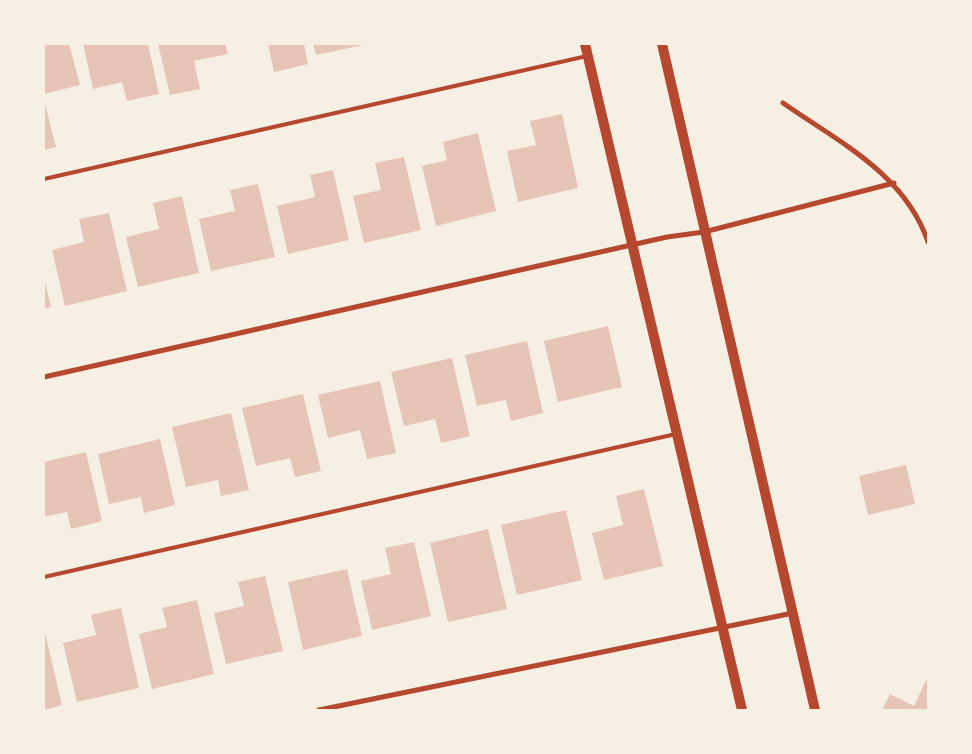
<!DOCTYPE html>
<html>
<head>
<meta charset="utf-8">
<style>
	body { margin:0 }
	#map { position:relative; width:972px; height:754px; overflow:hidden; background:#f6efe4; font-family:"Public Sans",sans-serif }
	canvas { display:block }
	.frame { position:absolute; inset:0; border:45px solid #f6efe4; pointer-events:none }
</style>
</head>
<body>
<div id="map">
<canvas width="972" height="754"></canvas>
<div class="frame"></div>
</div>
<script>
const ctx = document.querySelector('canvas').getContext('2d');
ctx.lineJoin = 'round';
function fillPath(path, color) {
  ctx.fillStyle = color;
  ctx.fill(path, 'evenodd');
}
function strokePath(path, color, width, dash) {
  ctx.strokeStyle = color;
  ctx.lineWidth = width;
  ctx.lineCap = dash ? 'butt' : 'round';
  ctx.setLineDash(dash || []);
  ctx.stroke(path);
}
const building = new Path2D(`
	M 44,44 L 69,44 L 80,85 L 44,94 Z
	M 83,44 L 148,44 L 159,94 L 127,101 L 122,82 L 93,89 Z
	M 158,44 L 225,44 L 228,54 L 194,61 L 200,89 L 170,95 Z
	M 268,44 L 304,44 L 308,64 L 274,72 Z
	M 313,44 L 363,44 L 363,45 L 316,55 Z
	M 44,100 L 56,147 L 44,150 Z
	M 562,114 L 578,188 L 518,202 L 507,151 L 536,145 L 530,121 Z
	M 478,133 L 496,211 L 436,226 L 422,166 L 447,160 L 443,142 Z
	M 404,157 L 421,230 L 364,243 L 353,196 L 381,190 L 375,163 Z
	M 333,170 L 349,240 L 288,254 L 277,206 L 315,197 L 310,175 Z
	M 258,184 L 275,257 L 211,271 L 199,219 L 235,211 L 230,190 Z
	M 182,196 L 199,273 L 138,287 L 126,237 L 159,229 L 153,203 Z
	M 109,213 L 127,291 L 65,306 L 52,250 L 84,242 L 79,219 Z
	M 44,278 L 51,307 L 44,308 Z
	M 608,326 L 622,387 L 558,402 L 544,341 Z
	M 527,341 L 543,413 L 511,421 L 506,400 L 477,406 L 465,355 Z
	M 452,358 L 470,436 L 441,443 L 435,419 L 404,426 L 391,372 Z
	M 380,381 L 396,453 L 367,459 L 360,430 L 328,438 L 318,395 Z
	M 303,394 L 321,471 L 295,477 L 290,458 L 256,466 L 242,408 Z
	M 231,413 L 249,490 L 221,496 L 218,480 L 186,487 L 172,427 Z
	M 160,439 L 175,505 L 144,513 L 141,497 L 109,504 L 98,454 Z
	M 86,452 L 102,521 L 71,529 L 67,512 L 44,517 L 44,462 Z
	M 906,465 L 915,504 L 868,515 L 859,476 Z
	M 644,489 L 663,566 L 604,580 L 592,533 L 623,525 L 616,496 Z
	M 566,510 L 582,580 L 517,595 L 501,525 Z
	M 488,529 L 507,609 L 448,622 L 430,543 Z
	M 414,542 L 431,616 L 372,630 L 361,581 L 391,574 L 385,548 Z
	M 347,569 L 362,636 L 303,650 L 288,582 Z
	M 265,576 L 283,651 L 226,664 L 214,613 L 244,606 L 238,582 Z
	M 197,600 L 214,674 L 152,689 L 139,634 L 167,627 L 162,608 Z
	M 121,608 L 139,688 L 77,702 L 63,643 L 96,635 L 91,615 Z
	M 44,628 L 62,705 L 44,710 Z
	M 928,676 L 928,710 L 882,710 L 890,694 L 914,706 Z`);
const service = new Path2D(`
	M 44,179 L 587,56
	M 44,577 L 676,434`);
const minor = new Path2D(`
	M 783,103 C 839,142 905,174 928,242
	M 44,377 L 667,237 L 704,232 L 894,183
	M 319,710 L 793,613`);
const secondary = new Path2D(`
	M 585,44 L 742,710
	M 662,44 L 815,710`);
fillPath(building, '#e6c5b7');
strokePath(service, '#b5482f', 4);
strokePath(minor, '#b5482f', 5);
strokePath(secondary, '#b5482f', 10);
</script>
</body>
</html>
